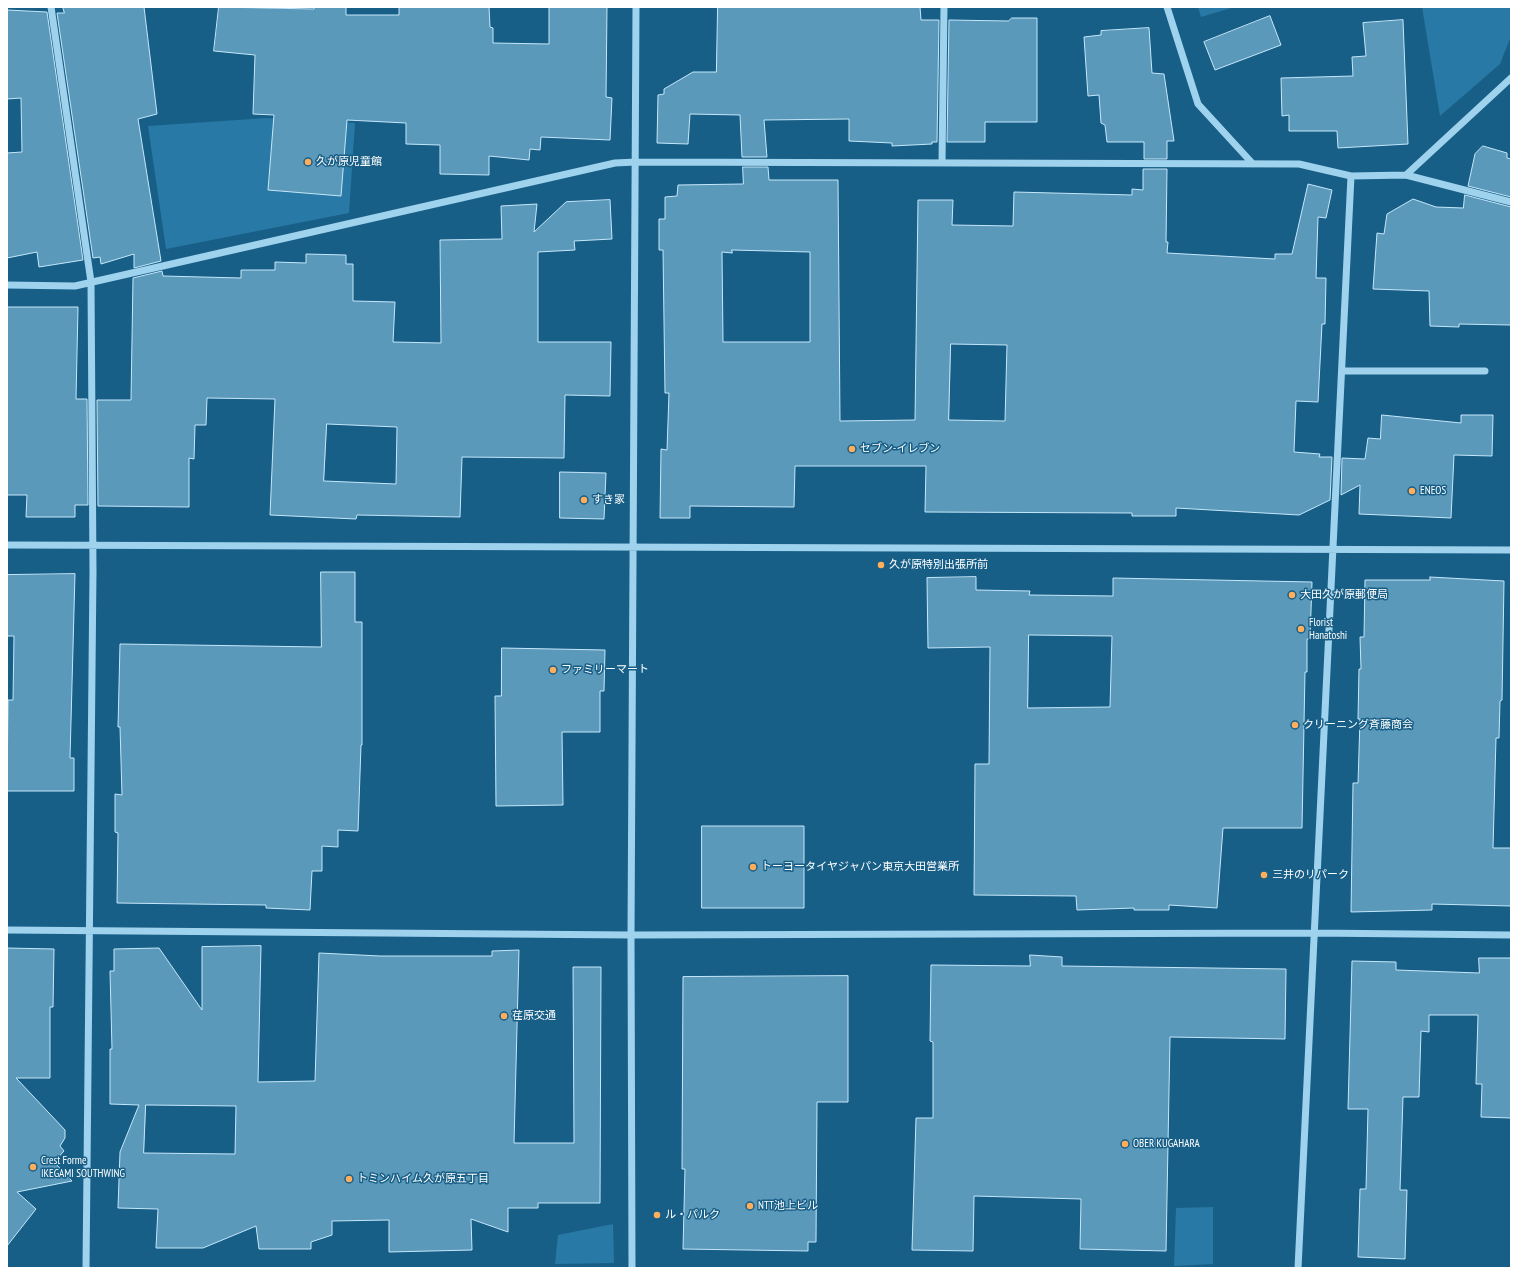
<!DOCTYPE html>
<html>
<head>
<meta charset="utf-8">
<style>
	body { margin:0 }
	#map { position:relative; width:1518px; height:1275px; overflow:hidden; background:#185f87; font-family:"PT Sans Narrow",sans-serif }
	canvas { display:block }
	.frame { position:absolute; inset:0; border:8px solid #fff; pointer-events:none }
</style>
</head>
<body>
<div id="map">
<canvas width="1518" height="1275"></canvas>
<div class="frame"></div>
</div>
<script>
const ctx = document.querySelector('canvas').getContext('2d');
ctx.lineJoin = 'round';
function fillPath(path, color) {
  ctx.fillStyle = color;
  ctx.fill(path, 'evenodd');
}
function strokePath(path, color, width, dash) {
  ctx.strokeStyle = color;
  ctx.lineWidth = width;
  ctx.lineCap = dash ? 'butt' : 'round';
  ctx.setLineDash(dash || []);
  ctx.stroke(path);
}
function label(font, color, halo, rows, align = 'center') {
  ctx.font = font + ' "PT Sans Narrow","Noto Sans JP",sans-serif';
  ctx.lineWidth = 3;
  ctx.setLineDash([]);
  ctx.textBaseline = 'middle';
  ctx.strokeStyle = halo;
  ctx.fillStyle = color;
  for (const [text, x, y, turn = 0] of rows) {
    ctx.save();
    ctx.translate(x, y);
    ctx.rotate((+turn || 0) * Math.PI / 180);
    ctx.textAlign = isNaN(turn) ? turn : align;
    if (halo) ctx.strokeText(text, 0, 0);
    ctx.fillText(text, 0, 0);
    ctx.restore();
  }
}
const green = new Path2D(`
	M 1198,7 L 1235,7 L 1201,17 Z
	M 1422,7 L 1511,7 L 1511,36 L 1500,64 L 1440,116 Z
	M 267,118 L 355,123 L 349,213 L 166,249 L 148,126 Z
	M 1213,1207 L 1213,1264 L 1174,1266 L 1176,1208 Z
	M 613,1224 L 614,1263 L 555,1264 L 558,1235 Z`);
const building = new Path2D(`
	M 63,7 L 144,7 L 157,114 L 138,119 L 161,261 L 134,268 L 134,254 L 101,264 L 100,257 L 93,258 L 57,13 L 64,13 Z
	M 219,7 L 314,9 L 314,7 L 346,7 L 346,15 L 399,15 L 399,7 L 489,7 L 490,27 L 493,28 L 493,43 L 549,44 L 549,7 L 607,7 L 606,97 L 612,98 L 610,140 L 541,137 L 540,150 L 530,149 L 529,160 L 489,156 L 489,175 L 440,174 L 440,145 L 406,144 L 406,123 L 347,120 L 341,196 L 268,190 L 274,115 L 253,114 L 255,55 L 214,51 Z
	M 718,7 L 920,7 L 921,20 L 939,20 L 937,142 L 932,142 L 932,144 L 892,146 L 892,143 L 849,141 L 849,119 L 764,120 L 767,157 L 742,157 L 740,115 L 690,114 L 688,144 L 657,143 L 658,95 L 664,94 L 664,89 L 693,72 L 716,72 Z
	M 7,10 L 47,12 L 83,260 L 39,267 L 37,252 L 7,258 L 7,153 L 22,152 L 21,98 L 7,99 Z
	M 1270,16 L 1281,45 L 1215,70 L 1204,42 Z
	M 1012,18 L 1037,18 L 1037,122 L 985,122 L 985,142 L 947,142 L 949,20 L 1008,21 Z
	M 1403,20 L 1408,144 L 1338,148 L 1337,131 L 1289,131 L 1289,115 L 1282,116 L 1281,78 L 1353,76 L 1352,57 L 1366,56 L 1363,23 Z
	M 1149,28 L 1152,73 L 1164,74 L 1174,141 L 1167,141 L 1167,159 L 1144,159 L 1144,142 L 1107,142 L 1105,125 L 1101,123 L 1099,95 L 1088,96 L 1084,37 L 1101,35 L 1101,31 Z
	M 1483,146 L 1507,153 L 1507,158 L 1511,159 L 1511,197 L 1468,186 L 1475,154 Z
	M 743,167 L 768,167 L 769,180 L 838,180 L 840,421 L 915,420 L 918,200 L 953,200 L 952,225 L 1013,226 L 1014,192 L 1132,195 L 1132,189 L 1143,190 L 1143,169 L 1167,169 L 1166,242 L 1168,242 L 1167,253 L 1275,259 L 1275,254 L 1292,254 L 1308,184 L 1332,190 L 1326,218 L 1318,217 L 1316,278 L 1326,278 L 1325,324 L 1322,324 L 1318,402 L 1296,401 L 1294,452 L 1320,454 L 1319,457 L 1332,457 L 1330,500 L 1299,515 L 1176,508 L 1176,516 L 1132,516 L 1132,513 L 925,512 L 926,466 L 795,466 L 794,507 L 690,506 L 690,518 L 660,518 L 661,449 L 667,450 L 669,393 L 665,393 L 663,250 L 659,250 L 659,219 L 665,219 L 665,197 L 677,196 L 678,185 L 743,184 ZM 732,250 L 810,252 L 810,342 L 723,342 L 722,252 L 732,253 ZM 951,344 L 1007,345 L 1005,421 L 949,420 Z
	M 1465,195 L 1511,207 L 1511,325 L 1459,324 L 1459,327 L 1430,326 L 1429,291 L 1373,289 L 1377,233 L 1384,234 L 1387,214 L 1413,199 L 1436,207 L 1463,208 Z
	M 610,200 L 612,239 L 574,241 L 575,250 L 538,252 L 538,342 L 611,342 L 610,396 L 565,395 L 564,458 L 462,457 L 460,517 L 357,515 L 356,519 L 270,515 L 275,399 L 207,398 L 206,425 L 195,425 L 194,459 L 189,458 L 189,507 L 98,506 L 97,400 L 131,400 L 133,278 L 162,271 L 163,276 L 241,278 L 241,270 L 275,270 L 275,262 L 306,263 L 306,254 L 346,255 L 346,264 L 353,264 L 353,301 L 395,302 L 393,342 L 441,343 L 440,240 L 502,239 L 501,206 L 537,204 L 534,232 L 566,202 ZM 327,424 L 397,427 L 396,484 L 324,481 Z
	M 7,307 L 78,307 L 76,399 L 87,399 L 88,505 L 75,505 L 75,517 L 26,517 L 27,495 L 7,495 Z
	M 1382,415 L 1461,423 L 1461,415 L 1493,415 L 1492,456 L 1454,455 L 1451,518 L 1359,514 L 1360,485 L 1341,495 L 1342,458 L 1365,459 L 1368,438 L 1380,439 Z
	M 560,472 L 606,473 L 604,519 L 560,518 Z
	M 321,572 L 355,572 L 355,622 L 362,622 L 362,745 L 361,745 L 358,831 L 338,830 L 338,847 L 322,846 L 322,871 L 312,871 L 310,910 L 266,908 L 266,905 L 117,903 L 118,833 L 115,832 L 115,794 L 122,795 L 120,727 L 118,727 L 120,644 L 321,647 Z
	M 75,574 L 70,758 L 74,758 L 74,791 L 7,791 L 8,700 L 13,700 L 14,636 L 7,636 L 7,575 Z
	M 976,577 L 976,590 L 1030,591 L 1029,595 L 1113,596 L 1113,578 L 1312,582 L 1310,639 L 1307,639 L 1307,672 L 1305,672 L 1302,828 L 1223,828 L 1217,908 L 1169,905 L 1169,910 L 1134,910 L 1134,908 L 1077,910 L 1076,896 L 974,895 L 975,764 L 989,764 L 990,647 L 928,648 L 927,578 ZM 1029,635 L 1112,636 L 1110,707 L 1028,708 Z
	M 1430,577 L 1504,581 L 1502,700 L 1500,701 L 1499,738 L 1496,738 L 1493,848 L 1511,848 L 1511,906 L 1432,904 L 1432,910 L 1351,912 L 1353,783 L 1358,783 L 1360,719 L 1358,719 L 1359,669 L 1361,669 L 1360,637 L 1364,637 L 1365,580 L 1430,580 Z
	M 502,648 L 605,650 L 604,691 L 600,691 L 600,732 L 562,732 L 563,805 L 496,806 L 495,696 L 501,696 Z
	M 702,826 L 804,826 L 804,908 L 702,908 Z
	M 261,946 L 258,1082 L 315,1081 L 319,953 L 380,956 L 492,956 L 492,951 L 519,950 L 514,1143 L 574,1143 L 573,967 L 601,967 L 600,1203 L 538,1203 L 538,1208 L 508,1208 L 508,1232 L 471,1219 L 472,1250 L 389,1252 L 389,1220 L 332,1221 L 332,1235 L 311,1242 L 311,1249 L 259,1249 L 256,1226 L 203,1248 L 156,1248 L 158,1209 L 118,1208 L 120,1152 L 139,1105 L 110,1104 L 110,1049 L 112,1049 L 110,971 L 114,971 L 114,949 L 159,948 L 202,1010 L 202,947 ZM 146,1105 L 236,1106 L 235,1154 L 144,1153 Z
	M 7,948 L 54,949 L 53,1007 L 50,1007 L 50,1078 L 16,1078 L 65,1130 L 65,1138 L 60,1146 L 64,1151 L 54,1162 L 72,1181 L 17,1192 L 36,1209 L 7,1246 Z
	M 1030,955 L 1062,957 L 1062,966 L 1286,969 L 1285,1039 L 1170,1037 L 1166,1251 L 1080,1249 L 1081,1199 L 974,1196 L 973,1251 L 912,1250 L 916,1118 L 933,1118 L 933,1042 L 930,1041 L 931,965 L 1030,966 Z
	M 1479,958 L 1511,958 L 1511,1118 L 1481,1117 L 1482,1084 L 1476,1084 L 1478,1015 L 1429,1015 L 1429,1032 L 1421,1031 L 1419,1097 L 1403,1097 L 1400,1190 L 1407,1190 L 1405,1259 L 1358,1257 L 1360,1189 L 1366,1189 L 1368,1109 L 1348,1109 L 1352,961 L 1396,962 L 1396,970 L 1479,973 Z
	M 848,976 L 848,1102 L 817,1102 L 816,1242 L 808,1242 L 808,1251 L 683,1249 L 685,1169 L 682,1169 L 683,977 Z`);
const minor = new Path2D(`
	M 51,7 L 91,282 L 93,571 L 86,1268
	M 1167,7 L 1198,104 L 1253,164
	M 942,163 L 944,7
	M 1406,175 L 1511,78
	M 7,285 L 75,286 L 615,163 L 636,162 L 1299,164 L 1351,176 L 1406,175 L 1511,202
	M 1342,371 L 1485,371
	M 7,545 L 1511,550
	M 7,930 L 631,935 L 1314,933 L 1511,935
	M 632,1268 L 631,935 L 636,7
	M 1298,1268 L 1351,176`);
const markers = [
	[308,162,4,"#ffaf5b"],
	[852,449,4,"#ffaf5b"],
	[1412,491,4,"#ffaf5b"],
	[584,500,4,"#ffaf5b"],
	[881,565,4,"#ffaf5b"],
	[1292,595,4,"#ffaf5b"],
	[1301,629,4,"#ffaf5b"],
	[553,670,4,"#ffaf5b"],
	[1295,725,4,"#ffaf5b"],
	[753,867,4,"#ffaf5b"],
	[1264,875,4,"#ffaf5b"],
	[504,1016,4,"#ffaf5b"],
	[1125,1144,4,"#ffaf5b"],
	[33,1167,4,"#ffaf5b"],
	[349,1179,4,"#ffaf5b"],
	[750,1206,4,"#ffaf5b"],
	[657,1215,4,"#ffaf5b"]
];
const poiNames = [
	["久が原児童館",316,162],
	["セブン-イレブン",860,449],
	["ENEOS",1420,491],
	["すき家",592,500],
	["久が原特別出張所前",889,565],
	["大田久が原郵便局",1300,595],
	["Florist",1309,623],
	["Hanatoshi",1309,636],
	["ファミリーマート",561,670],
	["クリーニング斉藤商会",1303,725],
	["トーヨータイヤジャパン東京大田営業所",761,867],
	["三井のリパーク",1272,875],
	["荏原交通",512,1016],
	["OBER KUGAHARA",1133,1144],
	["Crest Forme",41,1161],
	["IKEGAMI SOUTHWING",41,1174],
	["トミンハイム久が原五丁目",357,1179],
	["NTT池上ビル",758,1206],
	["ル・パルク",665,1215]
];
fillPath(green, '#2879a5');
fillPath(building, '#5b99bb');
strokePath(building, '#c5e7fa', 1);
strokePath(minor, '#9fd2ed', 7);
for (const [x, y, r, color] of markers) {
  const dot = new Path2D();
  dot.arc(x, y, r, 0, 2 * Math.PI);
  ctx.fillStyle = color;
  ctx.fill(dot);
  strokePath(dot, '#185f87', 1.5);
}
label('11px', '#fff', '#185f87', poiNames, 'left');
</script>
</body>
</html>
